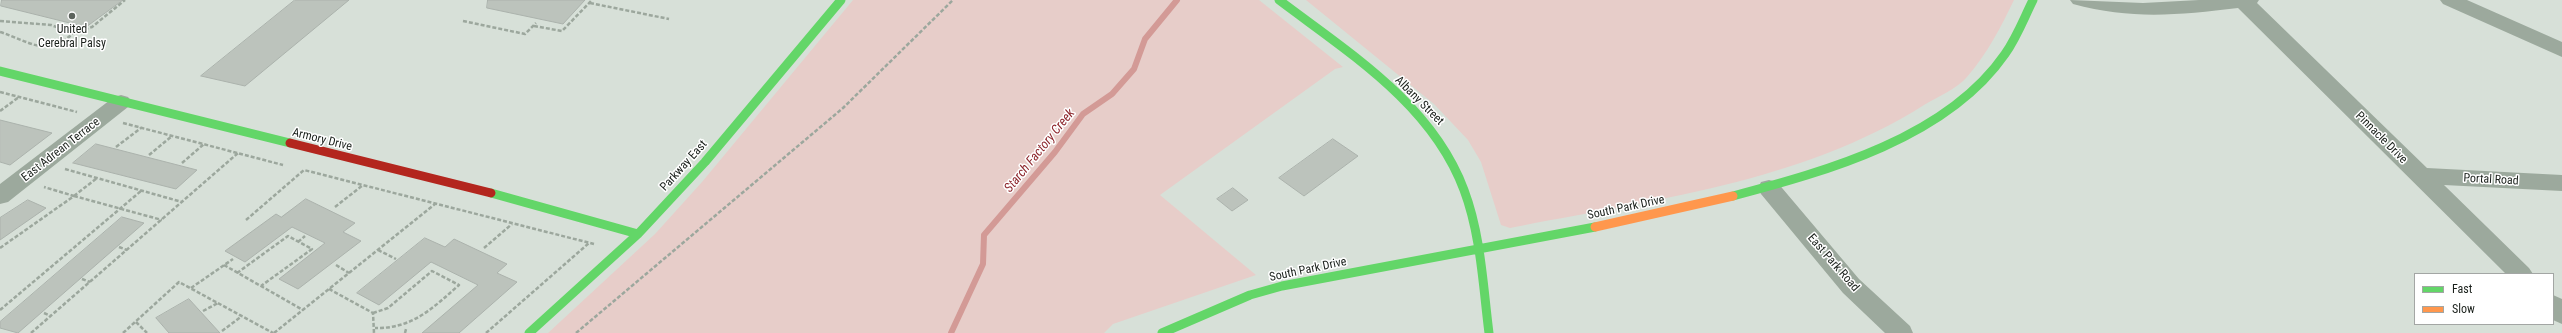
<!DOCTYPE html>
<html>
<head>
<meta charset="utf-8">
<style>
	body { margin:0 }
	#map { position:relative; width:2562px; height:333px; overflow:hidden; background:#d7e0d8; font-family:"Roboto Condensed",sans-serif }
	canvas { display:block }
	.legend { position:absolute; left:2414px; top:273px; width:140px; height:52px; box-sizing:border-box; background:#fff; border:1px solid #a3a6a4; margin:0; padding:5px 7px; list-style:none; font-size:12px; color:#1a201b }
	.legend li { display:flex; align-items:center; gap:8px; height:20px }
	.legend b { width:20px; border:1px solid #a3a6a4 }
</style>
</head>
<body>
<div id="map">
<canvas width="2562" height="333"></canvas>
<ul class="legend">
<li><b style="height:5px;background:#63d668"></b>Fast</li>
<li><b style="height:5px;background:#ff974d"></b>Slow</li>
</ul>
</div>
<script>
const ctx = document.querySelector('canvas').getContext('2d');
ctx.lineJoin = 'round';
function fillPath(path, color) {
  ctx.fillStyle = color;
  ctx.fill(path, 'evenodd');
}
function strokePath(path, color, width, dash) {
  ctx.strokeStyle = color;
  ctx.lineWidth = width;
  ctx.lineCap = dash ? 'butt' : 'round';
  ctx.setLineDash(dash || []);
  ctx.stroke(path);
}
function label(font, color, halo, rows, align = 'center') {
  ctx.font = font + ' "Roboto Condensed",sans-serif';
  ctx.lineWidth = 3;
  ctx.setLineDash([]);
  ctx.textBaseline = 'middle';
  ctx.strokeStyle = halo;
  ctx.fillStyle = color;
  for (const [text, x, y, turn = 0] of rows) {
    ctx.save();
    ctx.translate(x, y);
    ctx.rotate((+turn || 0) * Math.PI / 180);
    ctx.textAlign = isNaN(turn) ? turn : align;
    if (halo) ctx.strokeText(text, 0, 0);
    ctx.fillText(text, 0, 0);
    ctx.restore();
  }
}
const green = new Path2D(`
	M 853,0 L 1259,0 L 1343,67 L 1335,69 L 1160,195 L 1256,275 L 1113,324 L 1104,333 L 548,333 L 655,234 L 702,182 Z
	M 1306,0 L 2014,0 C 2001,27 1987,54 1967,77 C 1957,89 1937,97 1924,105 C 1801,183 1650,200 1510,228 L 1501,225 L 1481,162 L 1468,140 L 1434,104 Z`);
const stream = new Path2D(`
	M 951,333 L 983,264 L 984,235 L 1055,152 L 1083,114 L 1112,94 L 1134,69 L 1145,39 L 1177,0`);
const building = new Path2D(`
	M 2,0 L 123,0 L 86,27 L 1,6 Z
	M 295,0 L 349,0 L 245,86 L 201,76 Z
	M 488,0 L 585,0 L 563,24 L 487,8 Z
	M 0,120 L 52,133 L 10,165 L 0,162 Z
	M 1333,139 L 1358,156 L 1304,196 L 1279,178 Z
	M 96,144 L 197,170 L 176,189 L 73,163 Z
	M 1233,188 L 1248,200 L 1232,211 L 1217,199 Z
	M 306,199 L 355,223 L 343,232 L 361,241 L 298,289 L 279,279 L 325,243 L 292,227 L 245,262 L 225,251 L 276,214 L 281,217 Z
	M 28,200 L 46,208 L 0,240 L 0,218 Z
	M 122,217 L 144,223 L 18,333 L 0,328 L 0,322 Z
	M 425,238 L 445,247 L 454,239 L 507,264 L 497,273 L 517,282 L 459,333 L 422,333 L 478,285 L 431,262 L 379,305 L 357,293 Z
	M 189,299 L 220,333 L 169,333 L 156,318 Z`);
const path = new Path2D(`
	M 590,3 L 669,19
	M 0,21 L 51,25 L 73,33 C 48,59 29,41 0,32
	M 463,21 L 525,34 L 536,23
	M 534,26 L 562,31 L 592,0
	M 73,33 L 92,27 L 125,0
	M 0,92 L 77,112
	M 0,111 L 19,97
	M 123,123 L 283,165
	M 116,147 L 141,128
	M 149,155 L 172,136
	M 182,163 L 204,144
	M 65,169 L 182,202
	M 74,196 L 162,220
	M 74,196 L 97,178
	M 335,207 L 363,185
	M 246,220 L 304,170 L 594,244
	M 298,242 L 305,236
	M 119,247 L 127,250
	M 0,248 L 74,196 L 44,187
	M 484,248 L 512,224
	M 378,250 L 396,259
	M 224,265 L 303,310
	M 336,265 L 349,273
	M 237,273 L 288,236 L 312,249 L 261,286
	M 82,279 L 90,282
	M 191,288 L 233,259
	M 329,289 L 373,313 L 374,333
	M 0,310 L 141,191
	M 203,311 L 218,303
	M 44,313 L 51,316
	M 373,313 L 388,308 L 432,271 L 459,285 C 433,308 412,329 375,328
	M 136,322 L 147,333
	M 222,331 L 242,316
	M 31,333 L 238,153
	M 123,333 L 179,282 L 273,333
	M 274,333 L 435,204
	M 405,333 L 406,329
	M 486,333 L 589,243
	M 576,333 L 843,108 L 953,0`);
const street = new Path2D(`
	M 2070,0 L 2143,3 L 2199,0 L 2259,0 L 2257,3 L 2427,168 L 2562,175 L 2562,191 L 2444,185 L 2529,268 L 2533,274 L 2506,274 L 2238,8 C 2179,15 2132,20 2073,4 Z
	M 2440,0 L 2467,0 L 2562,42 L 2562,57 L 2443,4 Z
	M 121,95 L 128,97 L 132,102 L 128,107 L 8,202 L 0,204 L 0,184 L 114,97 Z
	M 1769,180 L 1777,182 L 1859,279 L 1910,326 L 1913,333 L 1885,333 L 1843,293 L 1761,194 L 1758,188 L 1761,182 Z
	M 2553,295 L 2562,299 L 2562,324 L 2553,320 Z`);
const fast = new Path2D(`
	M 1279,0 C 1349,53 1432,104 1464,190 C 1481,235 1483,286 1489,333
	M 0,71 L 290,143
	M 491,193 L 638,234
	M 1733,196 C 1827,171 1947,138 2005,54 C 2017,37 2024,18 2033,0
	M 529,333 L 638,234 L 705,162 L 841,0
	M 1162,333 L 1250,295 L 1282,286 L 1595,227`);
const slow = new Path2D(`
	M 1595,227 L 1733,196`);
const jam = new Path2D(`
	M 290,143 L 491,193`);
const markers = [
	[72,16,4,"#5c635d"]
];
const poiNames = [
	["United",72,30],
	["Cerebral Palsy",72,44]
];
const streetNames = [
	["Albany Street",1419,101,45],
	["Pinnacle Drive",2381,138,45],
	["Armory Drive",322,140,14],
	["East Adrean Terrace",61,150,-38],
	["Parkway East",684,166,-48],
	["Portal Road",2491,180,3],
	["South Park Drive",1626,208,-12],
	["East Park Road",1833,263,49],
	["South Park Drive",1308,270,-12]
];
const waterNames = [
	["Starch Factory Creek",1040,151,-51]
];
fillPath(green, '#e7cdc9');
strokePath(stream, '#d39a96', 6);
fillPath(building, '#bcc3bc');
strokePath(building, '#abb2ac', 1);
strokePath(path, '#9ca79d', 2.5, [4, 2]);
fillPath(street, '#9ca99d');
strokePath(fast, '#63d668', 9);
strokePath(slow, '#ff974d', 9);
strokePath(jam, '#b3261e', 9);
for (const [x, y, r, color] of markers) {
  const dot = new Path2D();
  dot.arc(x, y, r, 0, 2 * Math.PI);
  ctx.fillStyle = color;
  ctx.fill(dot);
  strokePath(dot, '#fff', 1.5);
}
label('12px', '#1a201b', '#fff', poiNames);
label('12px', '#1a201b', '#fff', streetNames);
label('italic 13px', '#8d272d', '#fff', waterNames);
</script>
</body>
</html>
